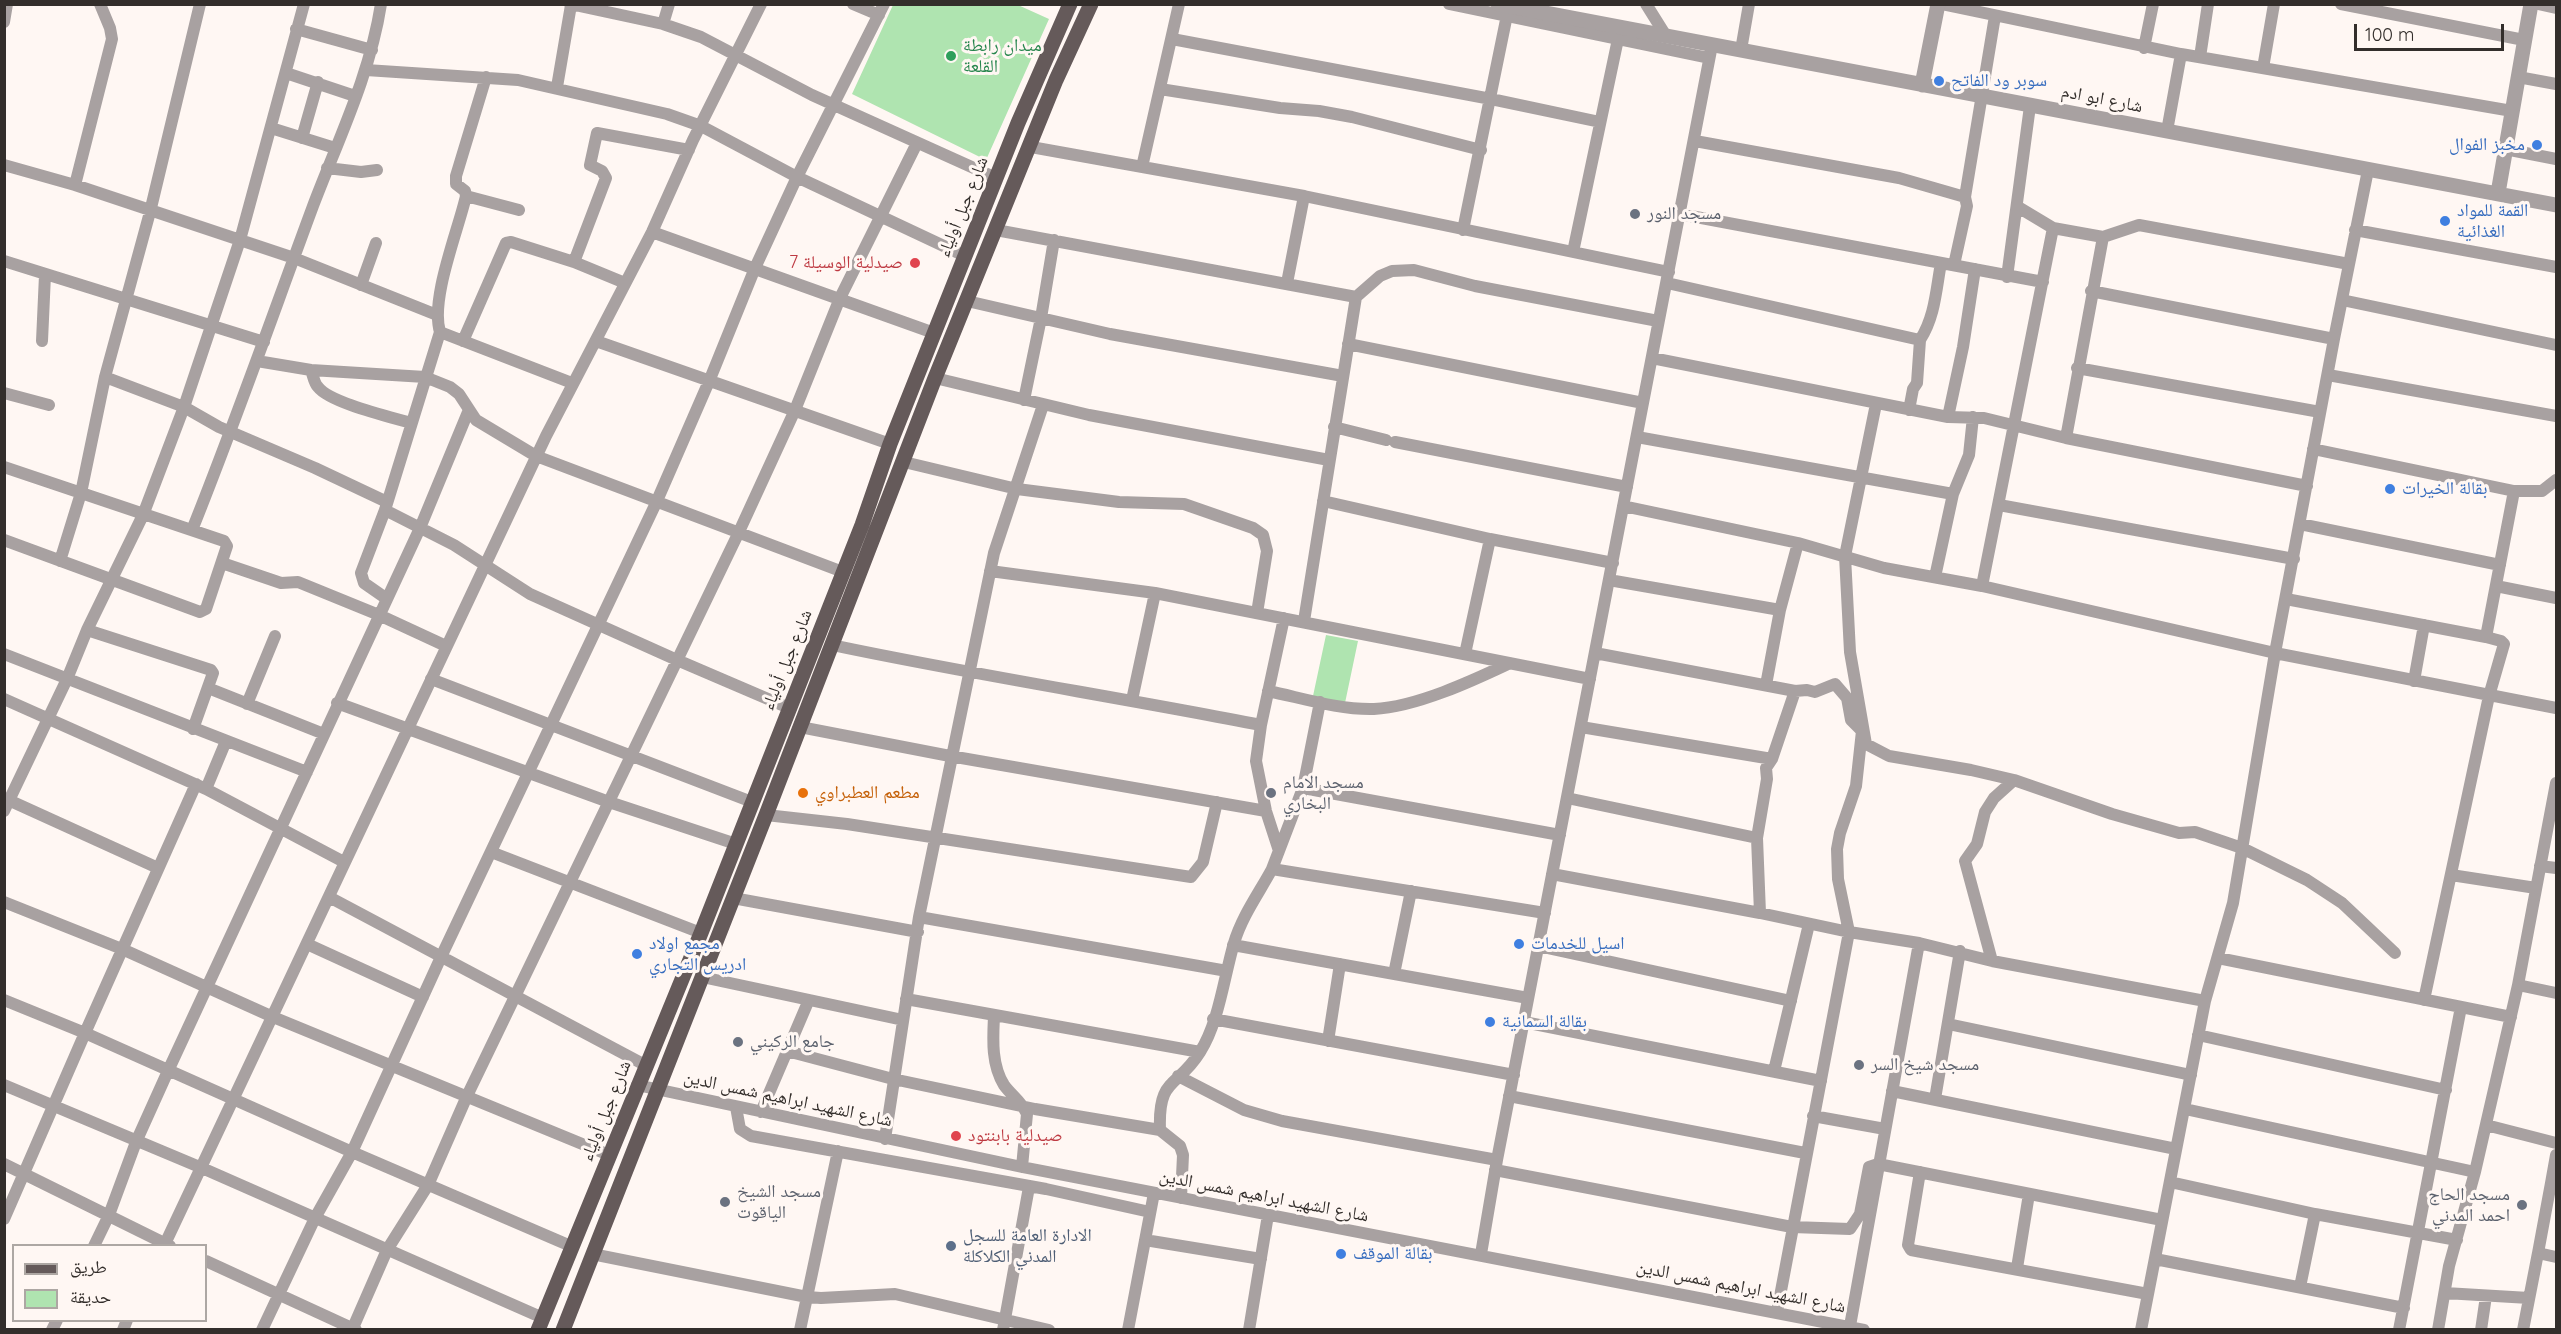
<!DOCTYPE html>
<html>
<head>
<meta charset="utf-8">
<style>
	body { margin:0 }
	#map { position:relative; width:2561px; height:1334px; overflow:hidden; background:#fff7f3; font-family:Quicksand,"Noto Naskh Arabic",sans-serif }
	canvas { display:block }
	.frame { position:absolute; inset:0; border:6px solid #332e2b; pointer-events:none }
	.legend { position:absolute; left:12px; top:1244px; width:195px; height:78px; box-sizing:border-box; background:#fff7f3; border:2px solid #ada7a3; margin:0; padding:8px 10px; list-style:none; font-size:18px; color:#332e2b }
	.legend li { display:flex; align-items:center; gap:12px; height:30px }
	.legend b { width:30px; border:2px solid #ada7a3 }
	.scale { position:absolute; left:2354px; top:24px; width:150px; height:27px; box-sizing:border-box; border:3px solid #332e2b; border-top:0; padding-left:8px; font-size:18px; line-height:21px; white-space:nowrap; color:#332e2b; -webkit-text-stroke:4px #fff7f3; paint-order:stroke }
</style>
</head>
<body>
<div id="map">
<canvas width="2561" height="1334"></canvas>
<div class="frame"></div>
<ul class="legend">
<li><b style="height:8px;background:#655a5a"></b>طريق</li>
<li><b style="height:16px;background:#afe4b0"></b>حديقة</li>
</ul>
<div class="scale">100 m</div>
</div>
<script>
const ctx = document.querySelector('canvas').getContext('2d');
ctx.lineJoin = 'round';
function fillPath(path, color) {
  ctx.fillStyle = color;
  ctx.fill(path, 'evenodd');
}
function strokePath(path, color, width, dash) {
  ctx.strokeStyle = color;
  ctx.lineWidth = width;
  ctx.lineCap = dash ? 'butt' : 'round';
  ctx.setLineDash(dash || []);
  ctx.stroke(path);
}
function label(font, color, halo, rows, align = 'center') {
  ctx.font = font + ' Quicksand,"Noto Naskh Arabic",sans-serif';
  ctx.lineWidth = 6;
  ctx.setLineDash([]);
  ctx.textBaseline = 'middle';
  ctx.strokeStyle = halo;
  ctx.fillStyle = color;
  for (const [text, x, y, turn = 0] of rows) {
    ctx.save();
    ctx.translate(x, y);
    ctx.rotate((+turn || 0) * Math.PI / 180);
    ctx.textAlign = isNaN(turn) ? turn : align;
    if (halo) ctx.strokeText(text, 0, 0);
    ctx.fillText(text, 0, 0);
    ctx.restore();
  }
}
const green = new Path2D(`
	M 893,5 L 1018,5 L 1049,19 L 986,160 L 852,94 Z
	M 1326,635 L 1358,641 L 1345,703 L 1313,696 Z`);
const minor = new Path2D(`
	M 570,4 L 663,24 L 701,37 L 812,95 L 996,178
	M 853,4 L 879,15
	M 1449,4 L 1709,58
	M 1646,4 L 1666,36
	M 1941,4 L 2181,54 L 2512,111
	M 2341,4 L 2524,40
	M 2538,4 L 2556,8
	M 4,22 L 7,4
	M 663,24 L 669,4
	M 296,29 L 372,50
	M 1172,39 L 1491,99 L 1600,122
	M 2144,48 L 2153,4
	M 1741,50 L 1749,4
	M 2200,57 L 2208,4
	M 2263,68 L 2274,4
	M 366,70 L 518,80 L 667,114 L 701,126 L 797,177 L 965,256
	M 286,73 L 355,96
	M 2518,77 L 2556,84
	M 557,87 L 571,5
	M 1160,89 L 1280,108 L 1319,111 L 1352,117 L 1481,150
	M 271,128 L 335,148
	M 2167,131 L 2181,54
	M 302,138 L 318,82
	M 1695,141 L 1899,178 L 1965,197 L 1967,206 L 1954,265
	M 1031,147 L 1304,196 L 1669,272
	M 2505,149 L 2556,159
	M 4,165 L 75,185 L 294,258 L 437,315
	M 1142,167 L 1179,4
	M 327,168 L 361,172 L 377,170
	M 75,185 L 112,39 L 110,28 L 100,4
	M 466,196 L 519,210
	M 1965,197 L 1995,16
	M 2018,207 L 2053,228 L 2103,237 L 2139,225 L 2349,264
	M 1680,214 L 2043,282
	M 996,230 L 1356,297
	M 1463,230 L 1507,15
	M 2355,230 L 2556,267
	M 652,232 L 934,333
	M 1573,252 L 1618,39
	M 4,261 L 264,342
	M 574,262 L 606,178 L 602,171 L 590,165 L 597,133 L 689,150
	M 2007,277 L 2030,106
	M 1287,283 L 1304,196
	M 1667,283 L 1920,340 L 1917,383 L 1913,389 L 1909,410
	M 361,285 L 376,243
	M 2091,291 L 2334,339
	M 2342,300 L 2556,345
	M 967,301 L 1110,334 L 1343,376
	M 440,332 L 572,383
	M 1920,340 C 1935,317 1936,290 1941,263
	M 42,341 L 45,275
	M 463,341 L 506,243 L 511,242 L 574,262 L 625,283
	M 596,341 L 890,444
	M 1348,344 L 1643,403
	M 1652,358 L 1948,417 L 1984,418 L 2066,438 L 2307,486
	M 257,361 L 311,370 L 425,377 L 450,387 L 459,394 L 476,420 L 536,456 L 843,572
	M 2077,368 L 2320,412
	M 311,370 C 313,375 314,383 318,387 C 330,403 391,417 411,423
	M 2328,375 L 2556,416
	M 105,377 L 184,407 L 219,427 L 315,468 L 387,502
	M 935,378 L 1089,415 L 1329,460
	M 4,393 L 49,405
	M 1024,400 L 1041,318 L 1054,240
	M 1876,404 L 1845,556 L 1850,652 L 1866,744 L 1889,756 L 1971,770 L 2014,780 L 2112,814 L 2179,833 L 2195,832 L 2242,848 L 2307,880 L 2342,903 L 2395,953
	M 1948,417 L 1963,347 L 1975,269
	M 1334,427 L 1386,440
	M 1637,437 L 1953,494
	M 2066,438 L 2103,237
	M 1395,442 L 1627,487
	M 2313,449 L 2514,491
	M 904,462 L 1017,489 L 1119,502 L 1184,504 L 1253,528 L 1263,535 L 1267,551 L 1257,613
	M 4,467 L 224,541 L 227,546 L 206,609 L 200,612 L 4,540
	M 1323,501 L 1490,539 L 1613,563
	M 1999,505 L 2294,559
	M 1623,506 L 1798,543 L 1884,568 L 1982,586 L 2275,653 L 2556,708
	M 385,510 L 454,545 L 530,594 L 677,660 L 789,708
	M 2300,524 L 2500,565
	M 192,530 C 235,423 273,314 313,206 C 338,140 370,75 381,4
	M 60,561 L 81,493 L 105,377 L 150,212 L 200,4
	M 222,563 L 281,583 L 298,582 L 379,615 L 446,646
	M 990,571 L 1155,593 L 1590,679
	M 1935,577 L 1953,494 L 1969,455 L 1973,417
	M 1609,580 L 1780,610
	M 1982,586 L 2053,228
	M 2496,586 L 2556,598
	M 387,599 L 364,583 L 361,573 L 385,510 L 440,332 C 430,299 458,231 466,196 L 465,191 L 456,184 L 456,176 L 486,77
	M 2286,599 L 2486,637
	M 1304,621 L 1356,297 L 1380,276 L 1392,271 L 1414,270 L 1475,286 L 1658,321
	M 87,630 L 211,670 L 213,673 L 193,729
	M 832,645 C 974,675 1118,697 1261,725
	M 1595,653 L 1795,691 L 1807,690 L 1815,692 L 1835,684 L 1847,698 L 1851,720 L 1862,731 L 1856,786 L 1840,833 L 1837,849 L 1838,879 L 1849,932 L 1777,1312
	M 4,654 L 307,772
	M 1465,654 L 1490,539
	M 431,679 L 752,802
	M 2414,681 L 2424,625
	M 1766,685 L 1780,610 L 1798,543
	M 208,688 L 324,734
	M 1268,691 C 1302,698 1339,710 1374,709 C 1416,707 1472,681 1510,663
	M 4,699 L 206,789 L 344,862
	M 1132,700 L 1155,593
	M 337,703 L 609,802 L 736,844
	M 247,704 L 275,636
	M 800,727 L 950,756 L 1266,811
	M 1581,727 L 1772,759
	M 1303,788 L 1560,835
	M 206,789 L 226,741
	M 4,798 L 158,868
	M 1567,798 L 1757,838
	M 4,811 L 67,679 L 87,630 L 143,515 L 184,407 L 240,240 L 304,4
	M 766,815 L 847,824 L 1191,877 L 1203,862 L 1217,802
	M 1279,851 L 1266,811 L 1256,761 L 1261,725 L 1284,618
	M 491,852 L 701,933
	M 2540,866 L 2556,868
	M 1272,869 L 1303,788 L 1320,702
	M 1552,874 L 1760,913 L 1849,932 L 1919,943 L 1992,961 L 2205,1001
	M 2451,875 L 2536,888
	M 329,897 L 645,1065
	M 733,898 L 918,932
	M 4,902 L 122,949 L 273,1017 L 609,1155
	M 1760,913 L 1757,838 L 1767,779 L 1766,768 L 1772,759 L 1795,691
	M 919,917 L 1227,971
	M 307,944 L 423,997
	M 1233,945 L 1528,998
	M 1538,946 L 1791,1001
	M 2218,958 L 2511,1017
	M 1992,961 L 1965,861 L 1977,844 L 1985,812 L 1994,798 L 2014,780
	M 1394,974 L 1411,891
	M 702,977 L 903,1020
	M 2518,985 L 2556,993
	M 906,999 L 1200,1052
	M 4,1000 L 85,1033 L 352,1152 L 573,1247
	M 2424,1000 L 2489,696 L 2504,644 L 2501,641 L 2486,637 L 2514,491 L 2542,491 L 2556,480
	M 994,1016 C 993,1038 991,1064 1004,1085 C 1011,1095 1022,1102 1027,1114 L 1022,1167
	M 1213,1019 L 1514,1075
	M 1524,1022 L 1821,1081
	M 1948,1024 L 2191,1075
	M 2198,1035 L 2446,1090
	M 1328,1041 L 1340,964
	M 787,1051 L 893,1079 L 1035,1109 L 1160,1130
	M 1774,1071 L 1809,924
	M 1178,1076 L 1244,1110 L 1282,1121 L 1497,1160
	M 4,1085 L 202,1168 L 543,1318
	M 637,1085 L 1022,1167 L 1864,1330
	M 1892,1091 L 2176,1149
	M 1509,1096 L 1805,1153
	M 1935,1099 L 1960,951
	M 736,1107 L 740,1129 L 751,1136 L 1046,1189 L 1150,1212
	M 2185,1109 L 2475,1172
	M 761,1112 L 808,1002
	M 1813,1116 L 1885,1129
	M 2486,1125 L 2556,1143
	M 885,1139 L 919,917 L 994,553 L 1043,405
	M 4,1164 L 170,1246
	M 1495,1170 L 1792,1227 L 1850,1229 L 1860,1214 L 1869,1167 L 1878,1164 L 2162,1220
	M 1920,1172 L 1908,1245 L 1911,1250 L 2148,1294
	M 2170,1182 L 2315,1214 L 2457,1240
	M 2551,1183 L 2556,1155
	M 2556,1184 L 2551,1183 L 2538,1253 L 2556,1257
	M 1181,1198 L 1183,1155 L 1180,1146 L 1160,1130 C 1158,1076 1177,1089 1200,1052 C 1219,1022 1224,977 1234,943 C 1242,916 1259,893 1272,869 L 1545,913
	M 4,1219 L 85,1033 L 196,784
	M 1145,1240 L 1261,1259
	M 94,1246 L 109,1215 L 136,1142 L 168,1071 L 420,528 L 468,412
	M 164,1246 L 546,436 L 652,232 L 693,140 L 761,4
	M 592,1254 L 807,1297 L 821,1298 L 895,1294 L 1049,1330
	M 1481,1254 L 1497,1160 L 1712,45
	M 2155,1259 L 2404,1308
	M 206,1261 L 356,1330
	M 2017,1268 L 2029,1194
	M 2300,1287 L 2315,1214
	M 2445,1293 L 2529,1298
	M 1850,1326 L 1919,943
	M 52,1330 L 57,1320
	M 123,1330 L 127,1320
	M 262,1330 L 315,1218 L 352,1152 L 441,957 L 656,503 L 710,379 L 755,268 L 797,177 L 884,4
	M 352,1330 L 387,1250 L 428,1185 L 467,1096 L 738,534 L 795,410 L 840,298 L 917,143
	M 800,1330 L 838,1151
	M 1003,1330 L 1029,1187
	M 1128,1330 L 1154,1193
	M 1249,1330 L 1268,1215
	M 2141,1330 L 2205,1001 L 2233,903 L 2275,653 L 2334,339 L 2368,170
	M 2399,1330 L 2461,1007
	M 2438,1330 L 2449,1266 L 2475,1172 L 2518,985 L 2556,783
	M 2481,1330 L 2486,1296
	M 2523,1330 L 2538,1253`);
const tertiary = new Path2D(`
	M 1498,4 L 2556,205
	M 1922,85 L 1938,4
	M 2498,193 L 2531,4`);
const primary = new Path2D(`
	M 538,1330 L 701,933 L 862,525 L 890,444 L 1018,123 L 1070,4
	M 563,1330 L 766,815 L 935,378 L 1056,80 L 1091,4`);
const markers = [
	[951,56,6,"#2e9e5b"],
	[1939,81,6,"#3f7fe0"],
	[2537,145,6,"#3f7fe0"],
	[1635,214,6,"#6b7280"],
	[2445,221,6,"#3f7fe0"],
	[915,263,6,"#e0444e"],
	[2390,489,6,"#3f7fe0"],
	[803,793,6,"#e8710a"],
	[1271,793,6,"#6b7280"],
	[1519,944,6,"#3f7fe0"],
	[637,954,6,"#3f7fe0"],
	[1490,1022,6,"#3f7fe0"],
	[738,1042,6,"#6b7280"],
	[1859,1065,6,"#6b7280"],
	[956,1136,6,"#e0444e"],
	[725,1202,6,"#6b7280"],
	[2522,1205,6,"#6b7280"],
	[951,1246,6,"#5c6f8a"],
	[1341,1254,6,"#3f7fe0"]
];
const leisureNames = [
	["ميدان رابطة",963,46],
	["القلعة",963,67]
];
const shopNames = [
	["سوبر ود الفاتح",1951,81],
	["مخبز الفوال",2525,145,"right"],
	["القمة للمواد",2457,211],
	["الغذائية",2457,232],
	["بقالة الخيرات",2402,489],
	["مجمع اولاد",649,944],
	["ادريس التجاري",649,965],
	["اسيل للخدمات",1531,944],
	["بقالة السمانية",1502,1022],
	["بقالة الموقف",1353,1254]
];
const streetNames = [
	["شارع ابو ادم",2102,99,11],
	["شارع جبل أولياء",963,207,-68],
	["شارع جبل أولياء",787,660,-68],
	["شارع الشهيد ابراهيم شمس الدين",788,1099,12],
	["شارع جبل أولياء",606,1111,-68],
	["شارع الشهيد ابراهيم شمس الدين",1264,1196,11],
	["شارع الشهيد ابراهيم شمس الدين",1741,1287,11]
];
const worshipNames = [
	["مسجد النور",1647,214],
	["مسجد الامام",1283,783],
	["البخاري",1283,804],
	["جامع الركيني",750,1042],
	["مسجد شيخ السر",1871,1065],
	["مسجد الشيخ",737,1192],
	["الياقوت",737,1213],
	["مسجد الحاج",2510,1195,"right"],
	["احمد المدني",2510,1216,"right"]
];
const healthNames = [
	["صيدلية الوسيلة 7",903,263],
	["صيدلية بابنتود",968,1136,"left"]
];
const foodNames = [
	["مطعم العطبراوي",815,793]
];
const serviceNames = [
	["الادارة العامة للسجل",963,1236],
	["المدني الكلاكلة",963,1257]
];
fillPath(green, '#afe4b0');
strokePath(minor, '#a8a1a1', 12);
strokePath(tertiary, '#a8a1a1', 15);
strokePath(primary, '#655a5a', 15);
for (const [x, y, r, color] of markers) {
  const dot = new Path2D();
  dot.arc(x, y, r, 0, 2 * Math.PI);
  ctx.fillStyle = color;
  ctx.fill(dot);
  strokePath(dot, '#fff7f3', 2);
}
label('18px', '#27864d', '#fff7f3', leisureNames, 'left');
label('18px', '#366cbe', '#fff7f3', shopNames, 'left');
label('18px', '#332e2b', '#fff7f3', streetNames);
label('18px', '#5b616d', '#fff7f3', worshipNames, 'left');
label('18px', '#be3a42', '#fff7f3', healthNames, 'right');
label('18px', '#c56008', '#fff7f3', foodNames, 'left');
label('18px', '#4e5e75', '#fff7f3', serviceNames, 'left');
</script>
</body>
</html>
